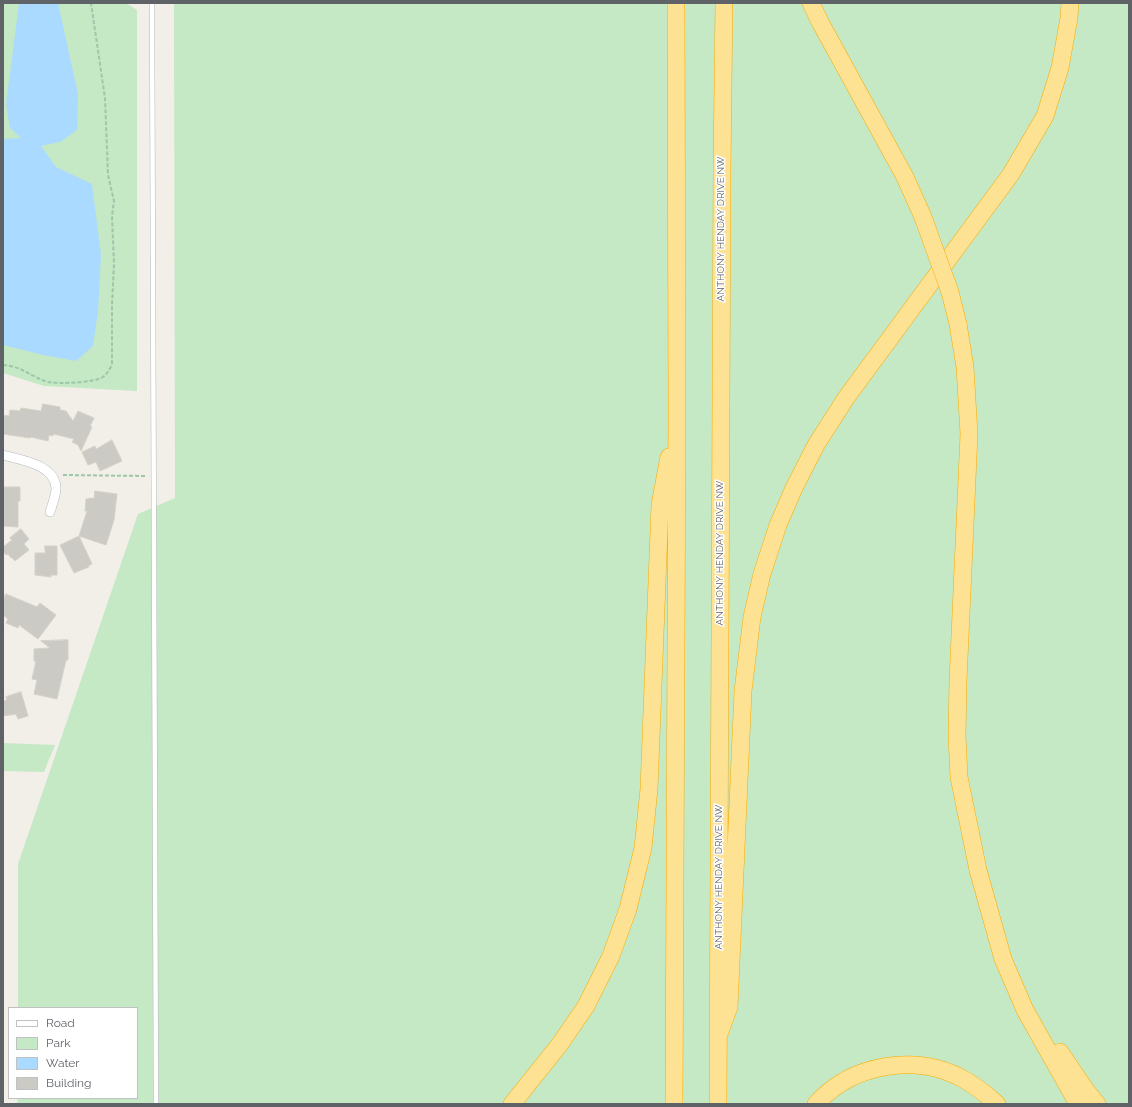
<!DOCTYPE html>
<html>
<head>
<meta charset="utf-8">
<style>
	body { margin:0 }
	#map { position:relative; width:1132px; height:1107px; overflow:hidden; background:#f1efe8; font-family:Raleway,sans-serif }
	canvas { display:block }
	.frame { position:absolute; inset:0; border:4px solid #5f6368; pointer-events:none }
	.legend { position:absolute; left:8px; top:1007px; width:130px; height:92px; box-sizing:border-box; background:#fff; border:1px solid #bfc1c3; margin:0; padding:5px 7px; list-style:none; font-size:12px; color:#5f6368 }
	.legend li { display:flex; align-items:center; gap:8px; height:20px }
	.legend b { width:20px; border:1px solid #bfc1c3 }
</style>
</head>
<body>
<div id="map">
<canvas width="1132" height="1107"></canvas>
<div class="frame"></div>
<ul class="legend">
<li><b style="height:5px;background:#fff"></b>Road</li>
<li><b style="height:11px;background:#c5e8c5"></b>Park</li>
<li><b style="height:11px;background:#aadaff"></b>Water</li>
<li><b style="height:11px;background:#cccac5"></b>Building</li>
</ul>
</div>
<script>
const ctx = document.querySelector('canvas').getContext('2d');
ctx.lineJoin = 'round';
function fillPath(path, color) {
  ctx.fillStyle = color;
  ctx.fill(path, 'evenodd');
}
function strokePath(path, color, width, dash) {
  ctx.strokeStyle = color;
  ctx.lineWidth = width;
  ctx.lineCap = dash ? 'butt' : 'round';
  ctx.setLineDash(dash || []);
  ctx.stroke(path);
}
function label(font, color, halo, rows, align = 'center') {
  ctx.font = font + ' Raleway,sans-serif';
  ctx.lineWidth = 3;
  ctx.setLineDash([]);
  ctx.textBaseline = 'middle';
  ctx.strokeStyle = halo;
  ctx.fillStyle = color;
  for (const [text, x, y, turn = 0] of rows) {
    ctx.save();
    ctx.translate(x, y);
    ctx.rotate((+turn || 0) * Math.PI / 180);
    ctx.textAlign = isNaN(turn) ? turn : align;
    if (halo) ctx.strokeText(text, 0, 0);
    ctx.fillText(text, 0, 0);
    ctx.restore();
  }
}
const green = new Path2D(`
	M 3,3 L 126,3 L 137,10 L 137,391 L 44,386 L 3,373 Z
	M 174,3 L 1129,3 L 1129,1104 L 17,1104 L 18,1098 L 137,1098 L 137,1008 L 18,1008 L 18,864 L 138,514 L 175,498 Z
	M 3,743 L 55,745 L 44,772 L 3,771 Z`);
const water = new Path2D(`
	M 19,3 L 58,3 L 78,94 L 77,130 L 60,142 L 41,146 L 56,167 L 92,184 L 101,255 L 98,311 L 93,346 L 76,361 L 43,355 L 3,345 L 3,139 L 21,138 L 10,128 L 6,104 Z`);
const building = new Path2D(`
	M 43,404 L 60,407 L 60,410 L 66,411 L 73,421 L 78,411 L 94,418 L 90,426 L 92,427 L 81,451 L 78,445 L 72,442 L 74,439 L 54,434 L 53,436 L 49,435 L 48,441 L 31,437 L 30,438 L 3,434 L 3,415 L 9,416 L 10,410 L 20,411 L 21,408 L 41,411 Z
	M 112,440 L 122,461 L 100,471 L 96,462 L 88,465 L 82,452 L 95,446 L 96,449 Z
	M 3,487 L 20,487 L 20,501 L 18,501 L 18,527 L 3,526 Z
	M 95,491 L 117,494 L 114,520 L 106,545 L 79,536 L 92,564 L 88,566 L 89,567 L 74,573 L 60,545 L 79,536 L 87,511 L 85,511 L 86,499 L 94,498 Z
	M 21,529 L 29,539 L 24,544 L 29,550 L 15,561 L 11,557 L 11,558 L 8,554 L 6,555 L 3,551 L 3,547 L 12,540 L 10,538 Z
	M 45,546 L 57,546 L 57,575 L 51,575 L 51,577 L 35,575 L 35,553 L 45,553 Z
	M 6,594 L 37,607 L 40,603 L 56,615 L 38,639 L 19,625 L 18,628 L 6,623 L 8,619 L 3,615 L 3,601 Z
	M 68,640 L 68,660 L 66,660 L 57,699 L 34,694 L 37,680 L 32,679 L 36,661 L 34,661 L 34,649 L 50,648 L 41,641 Z
	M 21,692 L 28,716 L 18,719 L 16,714 L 3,716 L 3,701 L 7,700 L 6,697 Z`);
const path = new Path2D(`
	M 3,365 C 22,366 31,377 48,382 C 59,384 94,383 103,377 C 107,374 109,370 112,365 L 112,305 L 114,264 L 112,216 L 114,201 L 108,175 L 105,98 L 91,3
	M 63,475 L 146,476`);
const lane = new Path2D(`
	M 152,3 L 156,1104`);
const street = new Path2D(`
	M 3,455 C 20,460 55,464 56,488 C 56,496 52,505 50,512`);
const highway = new Path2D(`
	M 811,3 L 820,22 L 905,177 L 923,217
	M 958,324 L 965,367 L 969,434 L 958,681 L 957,736 L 959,777 L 978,870 L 1003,959 L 1025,1010 L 1078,1104
	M 718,1037 L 729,1007 L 743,691 L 752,617 L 762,574 L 778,525 L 794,488 L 816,445 L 846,398 L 1011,174 L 1045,116 L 1060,68 L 1069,18 L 1070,3
	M 1060,1052 L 1085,1089 L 1097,1104
	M 512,1104 L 560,1044 L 586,1006 L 611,956 L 628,909 L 643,848 L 649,789 L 660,505 L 669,457
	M 674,1104 L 677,412 L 676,3
	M 718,1104 L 722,167 L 724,3
	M 816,1104 C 853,1063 917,1053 965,1080 C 977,1087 987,1095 997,1104`);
const highwayBridge = new Path2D(`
	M 923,217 L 950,292 L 958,324`);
const streetNames = [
	["ANTHONY HENDAY DRIVE NW",721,229,-90],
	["ANTHONY HENDAY DRIVE NW",720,553,-90],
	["ANTHONY HENDAY DRIVE NW",719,877,-90]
];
fillPath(green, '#c5e8c5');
fillPath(water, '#aadaff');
fillPath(building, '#cccac5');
strokePath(building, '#d6d1c6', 1);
strokePath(lane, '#b5b8bc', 5.5);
strokePath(street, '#b5b8bc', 10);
strokePath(highway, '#f9ab00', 18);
strokePath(path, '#9cc7a9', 2, [4, 2]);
strokePath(lane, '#fff', 4.5);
strokePath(street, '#fff', 9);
strokePath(highway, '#fde293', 17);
strokePath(highwayBridge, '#f9ab00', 18, []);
strokePath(highwayBridge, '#fde293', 17);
label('10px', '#5f6368', '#fff', streetNames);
</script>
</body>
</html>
